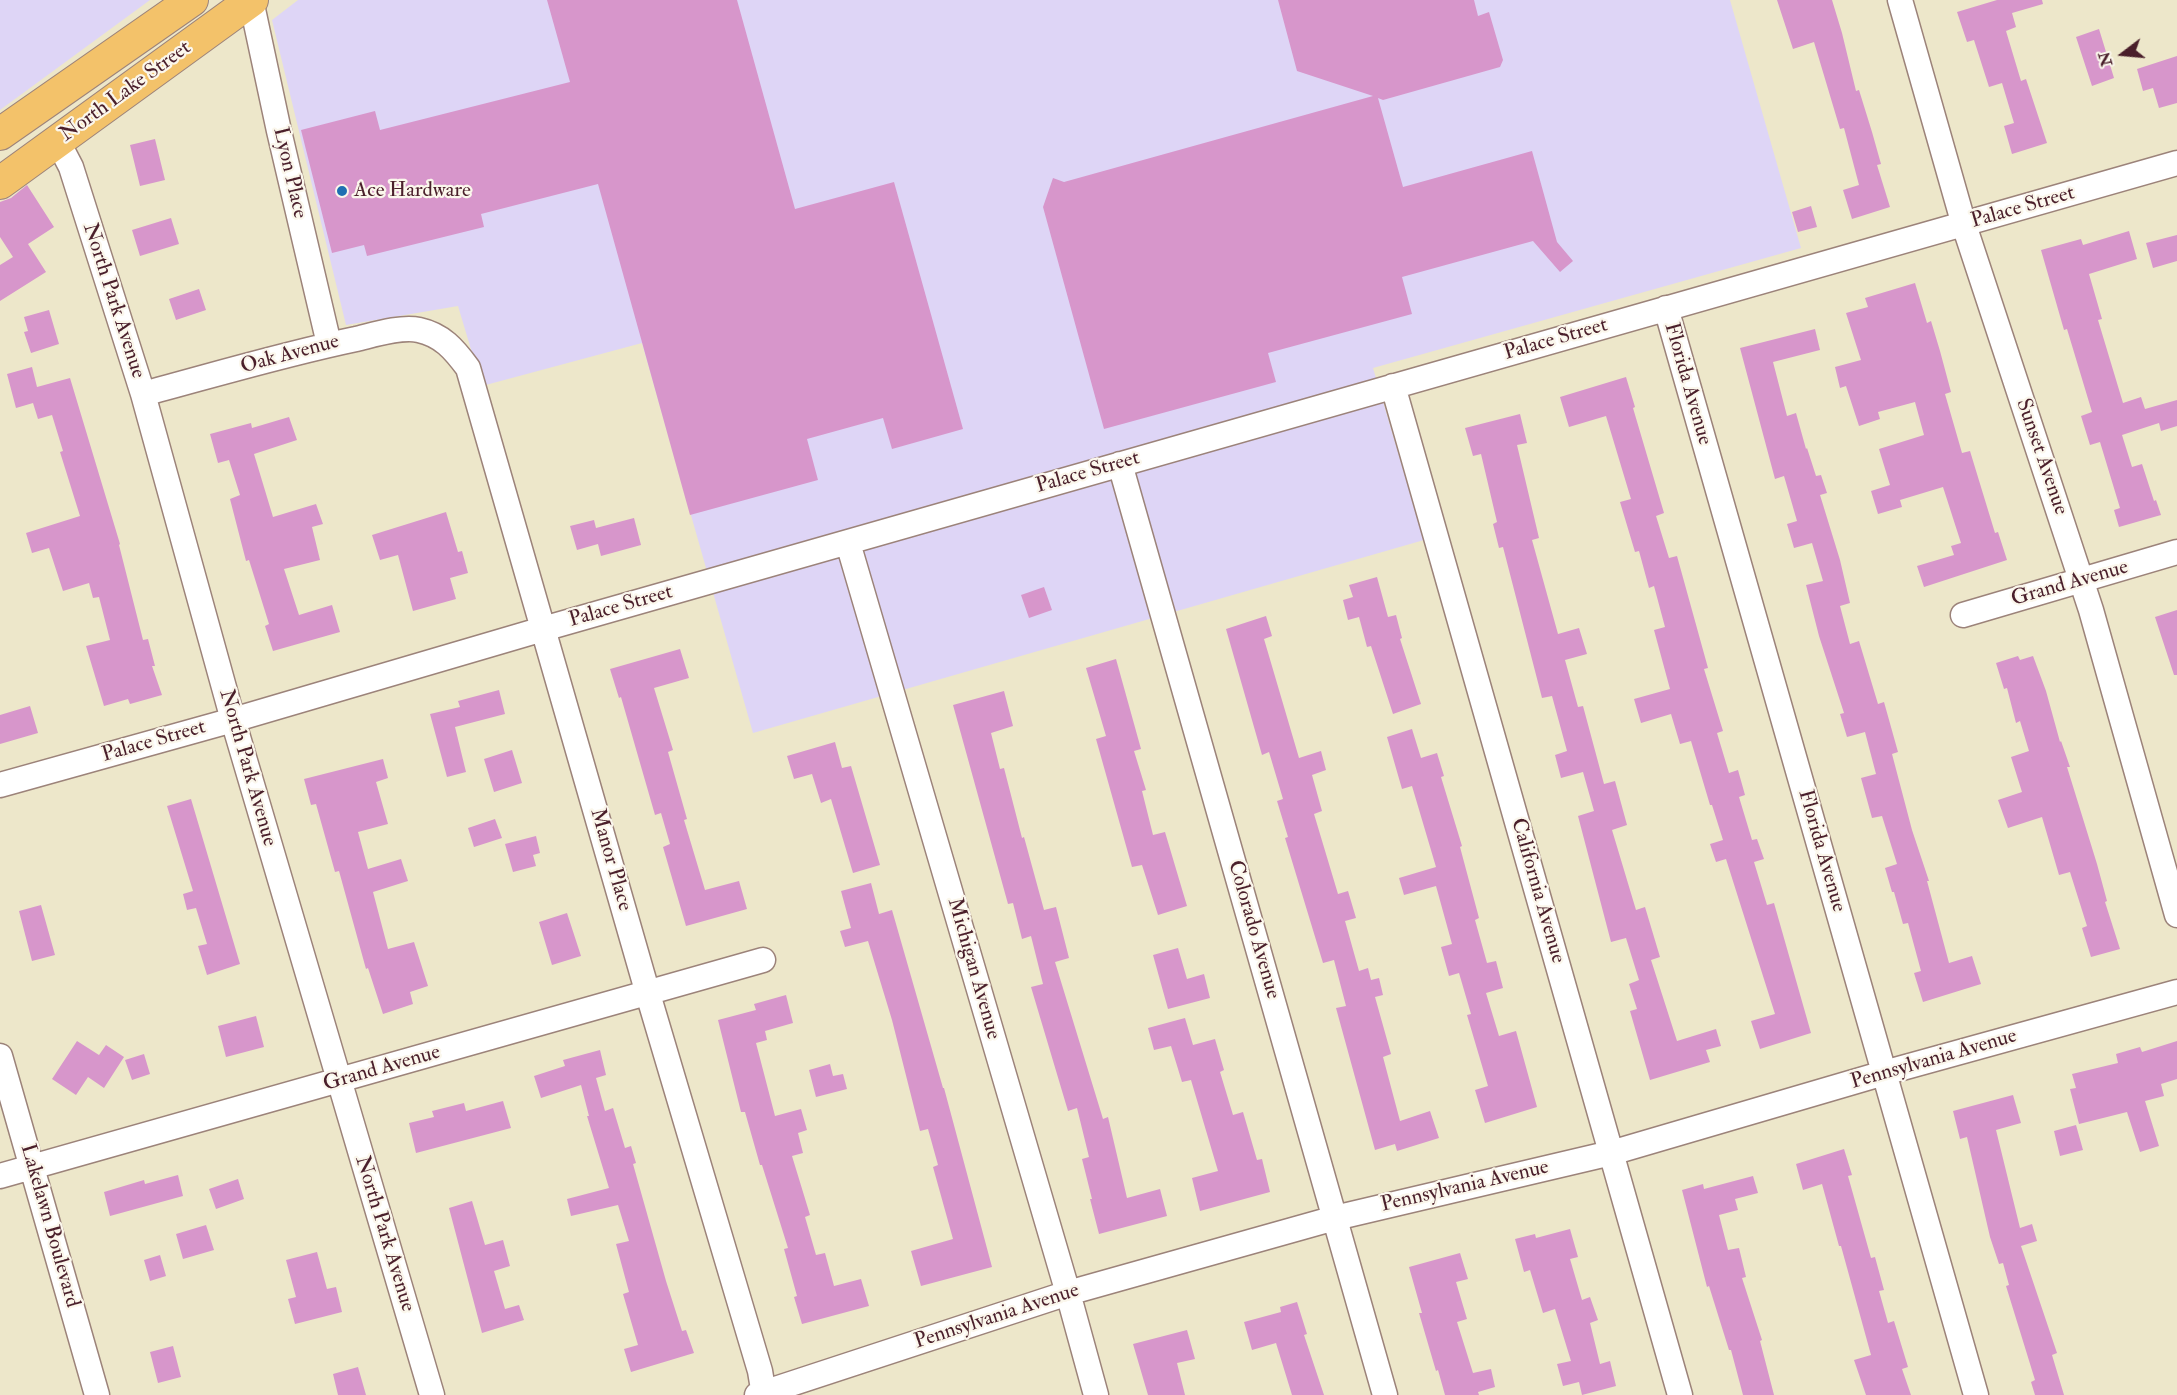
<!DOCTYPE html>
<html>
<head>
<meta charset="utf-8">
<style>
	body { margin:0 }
	#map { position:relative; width:2177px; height:1395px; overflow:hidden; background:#ede7ca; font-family:"IM FELL Double Pica",serif }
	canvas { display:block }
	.north { position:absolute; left:2093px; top:24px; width:60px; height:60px; -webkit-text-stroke:4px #fbf7ec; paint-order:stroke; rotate:254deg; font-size:16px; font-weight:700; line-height:24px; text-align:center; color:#4a1f2b }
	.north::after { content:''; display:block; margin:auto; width:21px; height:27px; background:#4a1f2b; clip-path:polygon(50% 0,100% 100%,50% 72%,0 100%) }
</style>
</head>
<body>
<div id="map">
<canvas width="2177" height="1395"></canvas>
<div class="north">N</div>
</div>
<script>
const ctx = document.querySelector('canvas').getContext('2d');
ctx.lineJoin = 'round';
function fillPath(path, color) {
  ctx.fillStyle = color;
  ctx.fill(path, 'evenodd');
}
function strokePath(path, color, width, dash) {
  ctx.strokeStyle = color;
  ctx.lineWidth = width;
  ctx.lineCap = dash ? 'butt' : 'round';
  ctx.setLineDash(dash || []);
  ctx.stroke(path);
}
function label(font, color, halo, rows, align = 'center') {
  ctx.font = font + ' "IM FELL Double Pica",serif';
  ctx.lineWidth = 4.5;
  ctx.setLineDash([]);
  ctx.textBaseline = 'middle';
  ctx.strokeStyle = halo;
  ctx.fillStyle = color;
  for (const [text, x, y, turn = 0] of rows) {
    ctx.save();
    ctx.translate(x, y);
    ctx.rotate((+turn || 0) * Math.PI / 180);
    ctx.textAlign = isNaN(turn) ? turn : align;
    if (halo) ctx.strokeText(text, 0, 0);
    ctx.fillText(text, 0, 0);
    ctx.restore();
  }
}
const built = new Path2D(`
	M 0,0 L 150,0 L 0,110 Z
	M 298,0 L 1730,0 L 1801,248 L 1373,368 L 1424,540 L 753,733 L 642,343 L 482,386 L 458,306 L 346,325 L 272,20 Z`);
const building = new Path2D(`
	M 547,0 L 737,0 L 795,209 L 894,182 L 963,429 L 892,449 L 883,418 L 807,439 L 818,480 L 690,515 L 598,184 L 481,214 L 484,227 L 367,256 L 364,245 L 332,253 L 301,130 L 375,111 L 380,130 L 570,82 Z
	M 1278,0 L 1474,0 L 1478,16 L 1489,12 L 1503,60 L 1500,67 L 1383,100 L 1378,98 L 1403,187 L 1532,151 L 1557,242 L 1573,261 L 1560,272 L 1533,241 L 1402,277 L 1412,314 L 1268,353 L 1276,382 L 1104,429 L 1043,207 L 1053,178 L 1064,182 L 1373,96 L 1297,71 Z
	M 1777,0 L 1832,0 L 1842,33 L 1856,91 L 1859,90 L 1872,132 L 1881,164 L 1877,165 L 1890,207 L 1852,219 L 1843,190 L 1859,185 L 1844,128 L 1840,129 L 1814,42 L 1793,49 Z
	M 1997,0 L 2042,0 L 2043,4 L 2012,13 L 2016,27 L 2006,31 L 2021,81 L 2026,79 L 2047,143 L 2012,154 L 2004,126 L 2014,123 L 2002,83 L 1989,87 L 1974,40 L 1967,42 L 1957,12 Z
	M 2099,29 L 2114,78 L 2092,86 L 2076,37 Z
	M 2177,56 L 2177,103 L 2159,108 L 2153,88 L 2143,91 L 2137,69 Z
	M 155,139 L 165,180 L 140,186 L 130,145 Z
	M 27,185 L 54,227 L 28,244 L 46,272 L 0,301 L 0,265 L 13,257 L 0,237 L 0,202 L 11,198 Z
	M 1811,206 L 1817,227 L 1798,232 L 1792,212 Z
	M 171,218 L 179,244 L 140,256 L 132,230 Z
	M 2129,231 L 2137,259 L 2089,274 L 2102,319 L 2098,320 L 2123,403 L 2141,397 L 2145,409 L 2177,400 L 2177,426 L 2161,431 L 2159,423 L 2122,435 L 2132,467 L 2142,464 L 2154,501 L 2156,500 L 2161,515 L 2119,527 L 2114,510 L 2120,508 L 2100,442 L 2090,445 L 2081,416 L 2092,412 L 2067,329 L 2064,330 L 2041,250 L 2081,239 L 2083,245 Z
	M 2177,235 L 2177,261 L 2153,268 L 2146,243 Z
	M 1915,283 L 1927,323 L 1931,321 L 1940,351 L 1951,392 L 1945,394 L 1962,453 L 1970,451 L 1995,533 L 1998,532 L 2007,560 L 1924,587 L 1917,566 L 1954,555 L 1951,546 L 1961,543 L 1943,487 L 1900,500 L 1902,507 L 1878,514 L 1871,491 L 1890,485 L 1879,449 L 1924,435 L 1915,402 L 1878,412 L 1880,419 L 1859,426 L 1846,386 L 1840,388 L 1835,367 L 1861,360 L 1846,313 L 1868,307 L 1865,298 Z
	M 199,289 L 206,310 L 176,320 L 169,299 Z
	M 49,310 L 59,344 L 31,353 L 24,332 L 28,331 L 24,317 Z
	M 1815,329 L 1820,350 L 1773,362 L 1787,416 L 1796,413 L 1806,449 L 1807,448 L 1816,476 L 1821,475 L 1827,493 L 1820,495 L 1840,560 L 1850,603 L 1840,606 L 1850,644 L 1859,641 L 1878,704 L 1884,702 L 1898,752 L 1892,754 L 1912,830 L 1929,881 L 1927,881 L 1949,963 L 1972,956 L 1981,984 L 1923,1002 L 1914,973 L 1921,971 L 1908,923 L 1903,924 L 1894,892 L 1892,892 L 1885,868 L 1897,864 L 1882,816 L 1872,818 L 1861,778 L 1876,774 L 1865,732 L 1847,737 L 1840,714 L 1844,713 L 1819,636 L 1806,585 L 1823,581 L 1812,543 L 1794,548 L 1787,524 L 1797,521 L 1784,476 L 1775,479 L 1740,348 Z
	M 32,367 L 37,387 L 70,378 L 120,544 L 119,545 L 143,640 L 148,639 L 155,666 L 152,666 L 162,695 L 130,704 L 128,699 L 104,706 L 86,646 L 110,640 L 99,597 L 93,598 L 89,583 L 63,591 L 49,548 L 32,553 L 26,533 L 80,516 L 60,452 L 63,451 L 52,415 L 38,419 L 33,403 L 16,408 L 7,374 Z
	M 1626,377 L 1635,407 L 1633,408 L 1664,513 L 1656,516 L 1669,558 L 1677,556 L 1708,668 L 1704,669 L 1723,731 L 1717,733 L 1729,773 L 1738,770 L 1745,795 L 1739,797 L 1752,840 L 1757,839 L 1764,859 L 1754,862 L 1767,905 L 1774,903 L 1811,1033 L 1760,1049 L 1751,1021 L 1775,1014 L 1726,859 L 1716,862 L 1710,844 L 1723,840 L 1712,805 L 1710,805 L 1691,741 L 1680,744 L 1671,714 L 1641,723 L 1634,699 L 1670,689 L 1654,630 L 1665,627 L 1654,586 L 1649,588 L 1639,551 L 1635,552 L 1620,502 L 1631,499 L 1606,416 L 1569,427 L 1560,397 Z
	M 1520,414 L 1527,443 L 1517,445 L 1539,538 L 1532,540 L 1558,634 L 1579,628 L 1587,654 L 1565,660 L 1578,707 L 1583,706 L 1604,784 L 1615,781 L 1627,825 L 1612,830 L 1636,910 L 1645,907 L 1660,957 L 1651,960 L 1677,1041 L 1716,1029 L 1721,1046 L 1706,1050 L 1710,1062 L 1650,1080 L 1630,1011 L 1637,1009 L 1629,984 L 1639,980 L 1626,938 L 1611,942 L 1578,816 L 1594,811 L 1583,772 L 1561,778 L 1555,755 L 1567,751 L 1552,696 L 1542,698 L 1503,547 L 1499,548 L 1493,524 L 1497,522 L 1481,454 L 1473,456 L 1465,428 Z
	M 289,417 L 297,440 L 254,454 L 273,517 L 316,504 L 323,524 L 312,527 L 320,560 L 284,569 L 299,615 L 332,605 L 340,632 L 273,651 L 265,626 L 269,624 L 249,560 L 246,561 L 230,499 L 240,495 L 229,460 L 218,463 L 210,434 L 251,423 L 252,428 Z
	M 446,512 L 458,552 L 462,551 L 468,573 L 450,578 L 456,599 L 413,611 L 398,555 L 380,560 L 372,535 Z
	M 634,518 L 641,545 L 601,556 L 598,544 L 577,550 L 570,526 L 594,520 L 596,528 Z
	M 1377,577 L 1388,617 L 1396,615 L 1402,638 L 1400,639 L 1421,704 L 1393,714 L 1371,646 L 1367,647 L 1359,617 L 1348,620 L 1343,600 L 1353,597 L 1349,585 Z
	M 1044,587 L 1052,610 L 1029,618 L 1021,595 Z
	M 2177,610 L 2177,675 L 2174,675 L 2155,617 Z
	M 1266,616 L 1272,636 L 1264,639 L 1299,758 L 1321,751 L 1326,770 L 1312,775 L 1322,811 L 1314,814 L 1338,894 L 1348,891 L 1356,918 L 1345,921 L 1359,971 L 1368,968 L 1371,980 L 1379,978 L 1383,995 L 1375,997 L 1391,1054 L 1383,1057 L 1400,1121 L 1430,1111 L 1439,1138 L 1397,1151 L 1395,1144 L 1375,1150 L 1336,1008 L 1346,1006 L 1334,960 L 1323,963 L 1285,838 L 1288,837 L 1277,801 L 1283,799 L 1269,752 L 1262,755 L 1226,629 Z
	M 680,649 L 689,678 L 654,688 L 673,750 L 668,752 L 687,819 L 684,820 L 705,890 L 739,881 L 747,909 L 686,926 L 663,847 L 670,844 L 661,813 L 655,815 L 621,697 L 619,698 L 610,669 Z
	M 2018,656 L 2020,660 L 2033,656 L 2046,691 L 2060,742 L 2061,741 L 2070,767 L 2067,767 L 2097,864 L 2107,901 L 2105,902 L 2120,949 L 2091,957 L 2082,928 L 2087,926 L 2070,872 L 2059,875 L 2042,817 L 2008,828 L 1998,800 L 2022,792 L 2011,757 L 2029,751 L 2020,721 L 2016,723 L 2007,688 L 2004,689 L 1996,663 Z
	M 1116,659 L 1141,749 L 1134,751 L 1146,790 L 1142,791 L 1153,835 L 1165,832 L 1187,906 L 1158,915 L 1142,865 L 1132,867 L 1096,739 L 1106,736 L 1086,668 Z
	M 499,690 L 505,714 L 455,727 L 466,772 L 447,777 L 430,714 L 460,707 L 458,701 Z
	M 1004,691 L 1013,726 L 991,733 L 1000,769 L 1004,768 L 1022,838 L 1024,837 L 1044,910 L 1056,907 L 1069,958 L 1055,962 L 1103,1119 L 1108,1117 L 1127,1198 L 1160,1189 L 1167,1216 L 1099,1234 L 1090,1199 L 1092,1199 L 1082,1159 L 1089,1157 L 1077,1108 L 1068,1111 L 1031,987 L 1043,984 L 1031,936 L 1022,939 L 1013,903 L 1008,904 L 953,705 Z
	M 30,706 L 38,733 L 0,744 L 0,715 Z
	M 1412,729 L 1421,758 L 1437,753 L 1444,776 L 1441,777 L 1462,846 L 1460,847 L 1479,918 L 1475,920 L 1487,963 L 1496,961 L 1503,988 L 1486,993 L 1499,1036 L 1516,1031 L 1537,1107 L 1485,1123 L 1475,1090 L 1488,1086 L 1467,1015 L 1471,1014 L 1459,973 L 1449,976 L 1441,947 L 1452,944 L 1436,886 L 1404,895 L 1399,878 L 1436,867 L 1412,786 L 1402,789 L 1387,737 Z
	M 835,742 L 842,768 L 851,766 L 880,865 L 853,873 L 831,799 L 821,803 L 812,774 L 794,779 L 787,756 Z
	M 512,750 L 522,783 L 494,792 L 484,759 Z
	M 383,759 L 388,778 L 376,782 L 388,824 L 358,832 L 368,869 L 401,859 L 408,881 L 373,892 L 388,949 L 414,942 L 428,986 L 410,992 L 413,1004 L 383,1014 L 368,968 L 366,969 L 339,871 L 335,872 L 316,804 L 311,805 L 304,779 Z
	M 191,799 L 240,964 L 207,975 L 198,946 L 207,944 L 196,908 L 187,910 L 183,894 L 193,891 L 167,806 Z
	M 495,819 L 502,838 L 474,847 L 468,828 Z
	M 536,836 L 540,853 L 533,855 L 536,866 L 513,872 L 505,844 Z
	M 871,883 L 879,914 L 892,910 L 943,1088 L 944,1088 L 992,1267 L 921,1286 L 911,1251 L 953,1239 L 933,1167 L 938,1165 L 928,1129 L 920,1131 L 892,1020 L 868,941 L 845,947 L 840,931 L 851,928 L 841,891 Z
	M 41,905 L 55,955 L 32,961 L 19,911 Z
	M 567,913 L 581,956 L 552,965 L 539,922 Z
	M 1178,948 L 1187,979 L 1204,974 L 1210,998 L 1168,1009 L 1153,955 Z
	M 786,995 L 793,1023 L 765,1031 L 767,1040 L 756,1043 L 775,1116 L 801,1109 L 807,1130 L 798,1133 L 803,1153 L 792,1156 L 810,1215 L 805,1217 L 816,1255 L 825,1253 L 834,1286 L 861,1279 L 869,1306 L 802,1324 L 794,1297 L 797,1296 L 784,1249 L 788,1248 L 762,1165 L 760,1165 L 745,1112 L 741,1112 L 718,1020 L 756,1010 L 754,1004 Z
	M 256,1016 L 264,1047 L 226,1057 L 218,1026 Z
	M 1185,1018 L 1193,1045 L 1215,1039 L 1224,1070 L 1220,1072 L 1233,1115 L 1243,1112 L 1257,1160 L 1262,1159 L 1270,1192 L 1200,1211 L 1192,1178 L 1218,1171 L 1191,1080 L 1182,1082 L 1171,1046 L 1154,1050 L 1148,1028 Z
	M 77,1041 L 99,1055 L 106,1045 L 124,1057 L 104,1088 L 88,1077 L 76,1095 L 52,1079 Z
	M 2177,1041 L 2177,1079 L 2161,1084 L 2164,1096 L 2145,1101 L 2159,1146 L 2140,1152 L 2127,1112 L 2079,1124 L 2070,1089 L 2076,1088 L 2072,1074 L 2118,1063 L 2116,1054 L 2140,1047 L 2142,1052 Z
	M 600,1050 L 606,1075 L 596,1078 L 605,1111 L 613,1108 L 625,1148 L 631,1146 L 636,1163 L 633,1164 L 666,1281 L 682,1331 L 686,1330 L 694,1353 L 631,1372 L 624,1349 L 638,1345 L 623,1294 L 629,1292 L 616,1244 L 629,1241 L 618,1205 L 571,1216 L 567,1199 L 609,1188 L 587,1116 L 589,1116 L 581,1085 L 541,1098 L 534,1076 L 565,1066 L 563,1060 Z
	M 144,1054 L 150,1074 L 132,1080 L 125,1060 Z
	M 830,1064 L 833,1076 L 843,1074 L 847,1089 L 816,1097 L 809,1070 Z
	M 2013,1095 L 2021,1123 L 1996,1130 L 2020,1228 L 2032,1224 L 2037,1241 L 2021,1246 L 2057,1353 L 2052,1355 L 2064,1395 L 2035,1395 L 2031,1382 L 2035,1380 L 2006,1286 L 2009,1285 L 2003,1263 L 1999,1264 L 1990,1237 L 1967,1137 L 1960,1139 L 1953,1111 Z
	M 503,1101 L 511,1128 L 416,1153 L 409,1123 L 434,1117 L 432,1111 L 464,1103 L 466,1111 Z
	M 2076,1125 L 2083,1150 L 2060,1156 L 2054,1131 Z
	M 1844,1149 L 1852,1175 L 1848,1176 L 1871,1258 L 1875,1257 L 1884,1290 L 1879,1291 L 1888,1323 L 1894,1321 L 1908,1367 L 1902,1369 L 1911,1395 L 1866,1395 L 1854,1360 L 1871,1355 L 1841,1246 L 1839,1246 L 1822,1184 L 1803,1190 L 1796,1164 Z
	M 178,1175 L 183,1196 L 110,1216 L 104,1192 L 144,1180 L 145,1184 Z
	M 1753,1176 L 1758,1193 L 1735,1199 L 1738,1210 L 1719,1215 L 1728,1250 L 1739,1248 L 1746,1277 L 1742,1278 L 1762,1340 L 1760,1341 L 1774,1395 L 1743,1395 L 1731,1350 L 1729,1350 L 1709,1286 L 1707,1287 L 1682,1190 L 1703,1184 L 1704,1189 Z
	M 238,1179 L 244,1199 L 216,1209 L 209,1189 Z
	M 472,1201 L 485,1245 L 503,1240 L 510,1266 L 494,1271 L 505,1309 L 519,1305 L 524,1320 L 482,1333 L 449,1208 Z
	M 206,1225 L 214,1250 L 183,1259 L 176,1234 Z
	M 1570,1229 L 1578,1257 L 1570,1259 L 1582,1300 L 1590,1297 L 1598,1320 L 1590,1323 L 1600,1364 L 1610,1361 L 1616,1386 L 1582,1395 L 1579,1382 L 1563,1386 L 1557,1364 L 1571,1361 L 1555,1309 L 1543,1313 L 1530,1270 L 1524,1272 L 1515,1239 L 1535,1234 L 1536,1238 Z
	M 317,1252 L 327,1289 L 336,1287 L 342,1312 L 295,1324 L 288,1299 L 296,1297 L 286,1260 Z
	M 1460,1253 L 1468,1279 L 1456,1282 L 1467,1319 L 1457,1322 L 1473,1373 L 1491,1369 L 1495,1387 L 1478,1392 L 1479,1395 L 1445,1395 L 1438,1370 L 1436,1371 L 1419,1313 L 1422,1313 L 1409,1267 Z
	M 160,1255 L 166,1276 L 150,1281 L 144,1260 Z
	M 1297,1302 L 1307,1334 L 1304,1335 L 1324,1395 L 1292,1395 L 1276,1343 L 1252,1350 L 1244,1322 L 1281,1312 L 1280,1307 Z
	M 1187,1330 L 1195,1359 L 1177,1363 L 1185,1395 L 1148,1395 L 1133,1344 Z
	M 173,1346 L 181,1377 L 158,1383 L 150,1352 Z
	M 358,1367 L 366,1395 L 338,1395 L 333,1374 Z`);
const minor = new Path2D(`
	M 251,0 L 279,131 L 329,344
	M 1900,0 L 1964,225 L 2091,610 L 2177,915
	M 58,142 L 71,167 L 143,394 L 233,720 L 432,1395
	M 1666,308 L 1976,1395
	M 1393,386 L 1680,1395
	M 143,394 C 214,375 284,354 356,339 C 373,335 401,326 419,330 C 442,335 454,349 468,368 L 648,994 L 760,1371 L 764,1395
	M 1120,464 L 1385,1395
	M 848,543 L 1068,1293 L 1096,1395
	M 1963,615 L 2177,552
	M 0,785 L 233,720 L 543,629 L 2177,163
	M 0,1056 L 97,1395
	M 0,1176 L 763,960
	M 757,1395 L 1068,1293 L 1335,1218 L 1611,1153 L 1884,1073 L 2177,992`);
const major = new Path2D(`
	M 0,134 L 192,0
	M 0,183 L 252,0`);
const markers = [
	[342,191,6,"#1f6fb2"]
];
const streetNames = [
	["North Lake Street",126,92,-36],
	["Lyon Place",289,173,77],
	["Palace Street",2023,208,-16],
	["North Park Avenue",113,301,72],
	["Palace Street",1556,340,-16],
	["Oak Avenue",290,355,-15],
	["Florida Avenue",1687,384,74],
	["Sunset Avenue",2041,457,71],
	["Palace Street",1088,473,-16],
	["Grand Avenue",2070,584,-16],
	["Palace Street",621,607,-16],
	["Palace Street",154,742,-16],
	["North Park Avenue",247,768,74],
	["Florida Avenue",1821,851,74],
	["Manor Place",610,860,74],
	["California Avenue",1537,891,74],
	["Colorado Avenue",1253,930,74],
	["Michigan Avenue",973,969,74],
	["Pennsylvania Avenue",1934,1060,-16],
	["Grand Avenue",382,1069,-16],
	["Pennsylvania Avenue",1465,1187,-13],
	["Lakelawn Boulevard",49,1226,74],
	["North Park Avenue",384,1234,73],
	["Pennsylvania Avenue",997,1317,-18]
];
const poiNames = [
	["Ace Hardware",354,191]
];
fillPath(built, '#ded5f6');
fillPath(building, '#d796cb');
strokePath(minor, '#9c837a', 27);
strokePath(major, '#9c837a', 34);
strokePath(minor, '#fff', 24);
strokePath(major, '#f3c26a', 32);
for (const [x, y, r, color] of markers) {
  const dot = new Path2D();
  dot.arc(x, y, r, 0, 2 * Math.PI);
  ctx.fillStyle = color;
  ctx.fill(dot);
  strokePath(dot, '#fbf7ec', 2);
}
label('21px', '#4a1f2b', '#fbf7ec', streetNames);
label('21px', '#4a1f2b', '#fbf7ec', poiNames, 'left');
</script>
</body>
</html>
